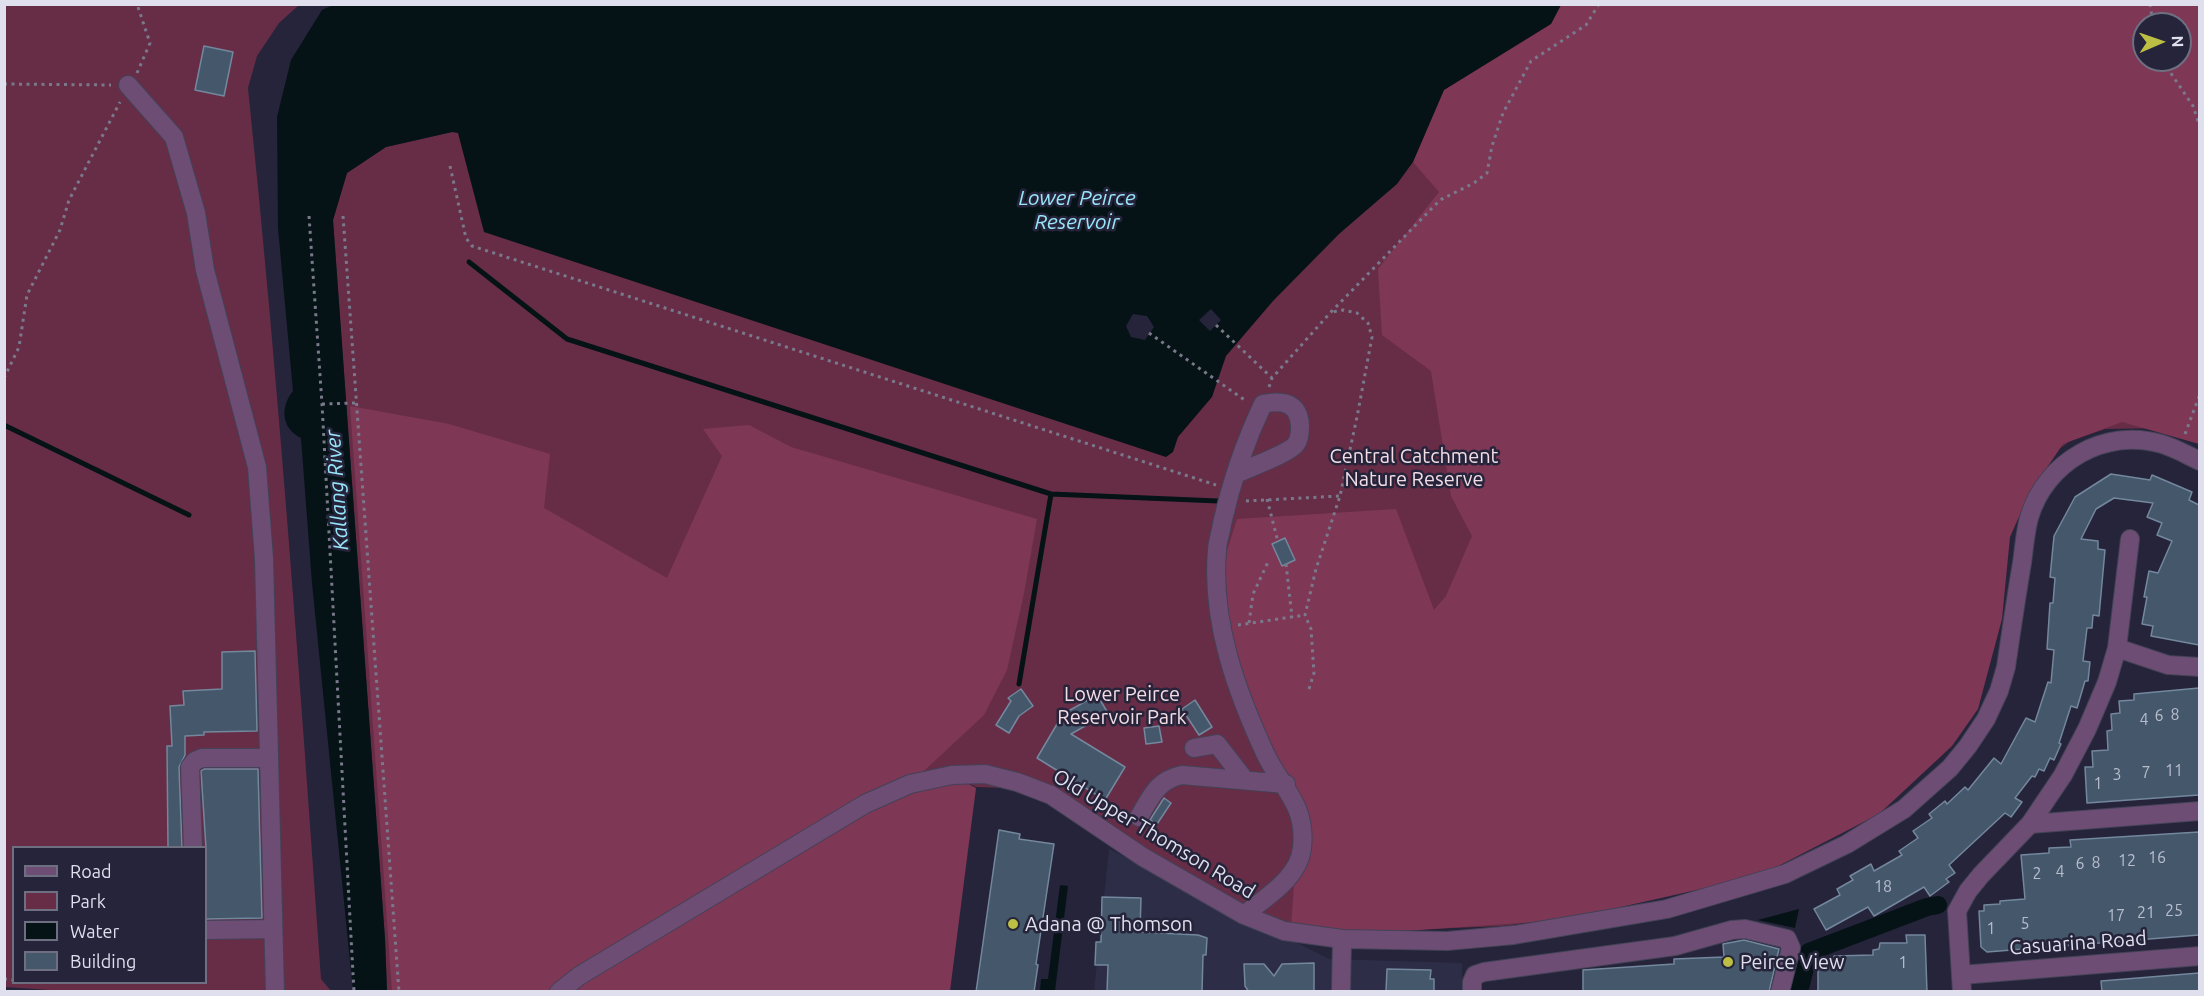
<!DOCTYPE html>
<html>
<head>
<meta charset="utf-8">
<style>
	body { margin:0 }
	#map { position:relative; width:2204px; height:996px; overflow:hidden; background:#25243a; font-family:Ubuntu,sans-serif }
	canvas { display:block }
	.frame { position:absolute; inset:0; border:6px solid #dfdfee; pointer-events:none }
	.legend { position:absolute; left:12px; top:846px; width:195px; height:138px; box-sizing:border-box; background:#25243a; border:2px solid #6f6f82; margin:0; padding:8px 10px; list-style:none; font-size:18px; color:#dfdfee }
	.legend li { display:flex; align-items:center; gap:12px; height:30px }
	.legend b { width:30px; border:2px solid #6f6f82 }
	.north { position:absolute; left:2132px; top:12px; width:60px; height:60px; box-sizing:border-box; background:#25243a; border:2px solid #6f6f82; border-radius:50%; rotate:88deg; font-size:16px; font-weight:700; line-height:24px; text-align:center; color:#dfdfee }
	.north::after { content:''; display:block; margin:auto; width:21px; height:27px; background:#bcbf44; clip-path:polygon(50% 0,100% 100%,50% 72%,0 100%) }
</style>
</head>
<body>
<div id="map">
<canvas width="2204" height="996"></canvas>
<div class="frame"></div>
<ul class="legend">
<li><b style="height:8px;background:#6e4d75"></b>Road</li>
<li><b style="height:16px;background:#672d46"></b>Park</li>
<li><b style="height:16px;background:#051316"></b>Water</li>
<li><b style="height:16px;background:#45576b"></b>Building</li>
</ul>
<div class="north">N</div>
</div>
<script>
const ctx = document.querySelector('canvas').getContext('2d');
ctx.lineJoin = 'round';
function fillPath(path, color) {
  ctx.fillStyle = color;
  ctx.fill(path, 'evenodd');
}
function strokePath(path, color, width, dash) {
  ctx.strokeStyle = color;
  ctx.lineWidth = width;
  ctx.lineCap = dash ? 'butt' : 'round';
  ctx.setLineDash(dash || []);
  ctx.stroke(path);
}
function label(font, color, halo, rows, align = 'center') {
  ctx.font = font + ' Ubuntu,sans-serif';
  ctx.lineWidth = 5;
  ctx.setLineDash([]);
  ctx.textBaseline = 'middle';
  ctx.strokeStyle = halo;
  ctx.fillStyle = color;
  for (const [text, x, y, turn = 0] of rows) {
    ctx.save();
    ctx.translate(x, y);
    ctx.rotate((+turn || 0) * Math.PI / 180);
    ctx.textAlign = isNaN(turn) ? turn : align;
    if (halo) ctx.strokeText(text, 0, 0);
    ctx.fillText(text, 0, 0);
    ctx.restore();
  }
}
const built = new Path2D(`
	M 1109,849 L 1329,959 L 1462,963 L 1462,991 L 1094,992 Z`);
const green = new Path2D(`
	M 4,5 L 299,5 L 279,23 L 257,56 L 248,88 C 279,385 300,682 321,979 L 331,991 L 80,992 L 5,987 ZM 14,848 L 206,848 L 206,982 L 14,982 Z
	M 419,5 L 2199,5 L 2199,444 L 2167,428 L 2105,429 L 2070,441 L 2055,452 L 1533,922 L 1504,926 L 1378,931 L 1291,928 L 1244,915 L 1044,797 L 1005,788 L 976,787 L 952,775 L 910,784 L 935,760 L 494,992 L 387,991 L 385,939 L 333,220 L 347,173 L 386,147 L 452,132 ZM 2144,24 L 2180,24 L 2180,60 L 2144,60 Z`);
const forest = new Path2D(`
	M 1561,5 L 2199,5 L 2199,444 L 2122,422 L 2063,444 L 2029,494 L 2010,537 L 2002,619 L 1978,709 L 1952,746 L 1879,814 L 1759,876 L 1563,920 L 1376,933 L 1291,928 L 1295,871 L 1302,834 L 1233,655 L 1225,604 L 1226,554 L 1237,519 L 1396,509 L 1434,610 L 1446,596 L 1472,536 L 1451,496 L 1431,371 L 1382,335 L 1378,269 L 1439,192 L 1413,162 L 1444,90 L 1551,24 ZM 2144,24 L 2180,24 L 2180,60 L 2144,60 Z
	M 350,406 L 449,424 L 550,454 L 544,508 L 667,578 L 722,456 L 703,429 L 749,425 L 791,447 L 1037,519 L 1024,593 L 1007,670 L 984,715 L 911,783 L 952,775 L 976,788 L 950,991 L 392,991 Z`);
const water = new Path2D(`
	M 333,5 L 1561,5 L 1551,24 L 1444,90 L 1413,162 L 1397,184 L 1339,234 L 1273,301 L 1226,356 L 1212,397 L 1178,437 L 1173,452 L 1166,457 L 484,232 L 458,133 L 452,132 L 386,147 L 347,173 L 333,220 L 385,939 L 387,991 L 353,991 L 312,583 L 301,438 C 281,428 280,407 293,391 L 278,228 L 277,117 L 291,60 L 322,10 Z
	M 1060,885 L 1068,886 L 1055,991 L 1040,991 L 1041,979 L 1048,979 Z
	M 1799,909 L 1795,928 L 1758,920 Z`);
const pier = new Path2D(`
	M 1211,309 L 1221,320 L 1210,331 L 1199,320 Z
	M 1133,314 L 1147,316 L 1154,327 L 1145,340 L 1131,337 L 1126,326 Z`);
const stream = new Path2D(`
	M 469,262 L 567,339 L 1051,494 L 1019,684
	M 4,425 L 189,515
	M 1051,494 L 1218,501`);
const canal = new Path2D(`
	M 1799,992 L 1809,952 L 1927,907 L 1938,905`);
const building = new Path2D(`
	M 204,46 L 233,52 L 224,96 L 195,90 Z
	M 2111,474 L 2150,480 L 2152,475 L 2192,492 L 2189,500 L 2199,505 L 2199,645 L 2151,636 L 2153,626 L 2142,624 L 2147,597 L 2144,597 L 2149,571 L 2158,573 L 2172,541 L 2157,535 L 2162,523 L 2147,517 L 2153,503 L 2114,498 L 2096,509 L 2081,539 L 2098,541 L 2098,549 L 2105,550 L 2099,616 L 2093,615 L 2092,628 L 2087,628 L 2083,661 L 2090,662 L 2088,681 L 2085,681 L 2077,708 L 2071,706 L 2059,743 L 2061,744 L 2054,760 L 2050,758 L 2044,771 L 2039,769 L 2035,777 L 2032,776 L 2015,798 L 2022,802 L 2011,817 L 2005,813 L 1949,865 L 1955,873 L 1946,879 L 1949,882 L 1930,896 L 1924,887 L 1874,916 L 1868,907 L 1826,930 L 1814,909 L 1840,895 L 1837,889 L 1853,880 L 1850,876 L 1871,864 L 1874,871 L 1902,855 L 1899,851 L 1918,838 L 1913,831 L 1932,818 L 1929,814 L 1945,801 L 1947,804 L 1965,787 L 1968,790 L 1994,758 L 2001,764 L 2026,718 L 2035,722 L 2048,682 L 2051,683 L 2054,650 L 2047,649 L 2050,603 L 2053,603 L 2055,578 L 2050,577 L 2054,536 L 2075,497 Z
	M 1285,538 L 1295,560 L 1282,566 L 1272,544 Z
	M 255,651 L 257,731 L 204,732 L 204,735 L 185,736 L 185,755 L 179,767 L 182,848 L 168,848 L 167,746 L 172,746 L 170,706 L 184,705 L 183,691 L 222,689 L 222,652 Z
	M 2199,688 L 2199,795 L 2087,803 L 2085,767 L 2093,767 L 2092,751 L 2108,750 L 2107,731 L 2112,730 L 2111,714 L 2120,713 L 2119,701 L 2134,700 L 2134,694 Z
	M 1021,689 L 1033,706 L 1019,716 L 1009,733 L 996,725 L 1011,701 L 1008,698 Z
	M 1097,695 L 1108,713 L 1071,734 L 1125,767 L 1105,800 L 1037,758 L 1063,714 Z
	M 1195,700 L 1212,727 L 1199,735 L 1182,709 Z
	M 1159,726 L 1162,742 L 1146,744 L 1144,728 Z
	M 204,769 L 258,769 L 262,918 L 206,919 L 206,848 L 201,771 Z
	M 1164,798 L 1171,803 L 1157,824 L 1150,820 Z
	M 999,830 L 1020,834 L 1019,839 L 1054,844 L 1036,964 L 1038,965 L 1034,992 L 976,992 Z
	M 2199,832 L 2199,935 L 1987,952 L 1981,947 L 1979,911 L 1984,911 L 1984,905 L 2000,904 L 2000,901 L 2025,899 L 2021,855 L 2049,853 L 2049,848 L 2071,847 L 2070,840 Z
	M 1102,897 L 1141,898 L 1140,932 L 1198,935 L 1207,938 L 1206,955 L 1203,955 L 1202,992 L 1107,992 L 1108,965 L 1095,965 L 1096,942 L 1101,942 Z
	M 1906,935 L 1925,935 L 1927,992 L 1818,992 L 1818,962 L 1834,962 L 1834,956 L 1873,955 L 1873,950 L 1879,949 L 1880,943 L 1907,943 Z
	M 1744,940 L 1779,949 L 1769,992 L 1583,992 L 1583,970 L 1674,964 L 1674,959 L 1724,957 L 1723,944 Z
	M 1314,963 L 1314,992 L 1249,992 L 1245,986 L 1244,964 L 1264,964 L 1274,976 L 1282,964 Z
	M 1387,969 L 1431,970 L 1430,979 L 1434,979 L 1434,992 L 1386,992 Z
	M 2199,973 L 2199,992 L 2102,992 L 2101,981 Z`);
const path = new Path2D(`
	M 2150,4 L 2153,24
	M 2164,60 L 2168,69 L 2193,106 L 2200,127
	M 137,73 L 150,43 L 137,4
	M 4,84 L 111,85
	M 450,166 L 466,238 L 472,246 L 1216,485
	M 309,216 L 322,404 L 354,992
	M 343,216 L 399,992
	M 1216,325 L 1272,378
	M 1149,333 L 1246,401
	M 4,378 L 19,347 L 27,295 L 60,230 L 69,200 L 120,102
	M 1269,387 L 1272,378 L 1330,313 L 1440,200 L 1474,183 L 1487,173 L 1492,146 L 1503,113 L 1531,61 L 1586,25 L 1599,4
	M 322,404 L 355,403
	M 2185,434 L 2200,394
	M 1267,499 L 1278,542
	M 1246,501 L 1340,496
	M 1286,564 L 1292,617
	M 1249,623 L 1253,594 L 1269,560
	M 1238,625 L 1305,615
	M 1309,689 L 1314,673 L 1311,629 L 1305,615 L 1316,569 L 1340,496 L 1357,417 L 1372,337 L 1368,323 L 1357,313 L 1343,310 L 1332,312
	M 4,979 L 14,980`);
const minor = new Path2D(`
	M 128,85 L 174,137 L 196,213 L 205,270 L 257,467 L 264,559 L 275,992
	M 1236,474 C 1248,468 1290,453 1296,444 C 1299,440 1300,431 1300,426 C 1299,402 1282,400 1263,404 C 1245,442 1231,483 1222,524 C 1221,533 1217,542 1217,551 C 1211,621 1236,690 1265,753 C 1281,788 1307,804 1302,848 C 1299,878 1266,897 1244,915
	M 2117,648 L 2168,665 L 2200,667
	M 1194,748 L 1217,744 L 1245,780
	M 1139,817 C 1151,797 1157,780 1182,775 L 1286,784
	M 2030,824 L 2200,811
	M 193,848 L 190,767 L 195,761 L 202,758 L 269,758
	M 206,930 L 273,929
	M 1961,975 L 2200,956
	M 559,992 L 579,976 L 865,804 L 910,784 L 952,775 L 985,774 L 1017,782 L 1051,795 L 1143,857 L 1244,915 L 1284,931 L 1342,939 L 1447,941 L 1514,935 L 1667,909 L 1785,874 L 1847,844 L 1904,809 L 1950,768 L 1968,746 L 1986,719 L 1999,691 L 2006,667 C 2011,633 2016,598 2022,563 C 2024,549 2025,533 2029,518 C 2045,462 2105,427 2162,444 C 2175,448 2187,455 2200,461
	M 1341,992 L 1342,939
	M 1472,992 L 1472,982 L 1475,975 L 1484,972 L 1675,946 L 1732,930 L 1745,929 L 1787,939 L 1791,948 L 1780,992
	M 1962,992 L 1957,911 L 1968,891 L 1981,875 L 2030,824 L 2063,775 L 2087,729 L 2107,682 L 2117,648 L 2130,539`);
const markers = [
	[1013,924,6,"#bcbf44"],
	[1728,962,6,"#bcbf44"]
];
const numberNames = [
	["8",2175,715],
	["6",2159,716],
	["4",2144,720],
	["11",2174,771],
	["7",2146,773],
	["3",2117,775],
	["1",2098,784],
	["16",2157,858],
	["12",2127,861],
	["8",2096,863],
	["6",2080,864],
	["4",2060,872],
	["2",2037,874],
	["18",1883,887],
	["25",2174,911],
	["21",2146,913],
	["17",2116,916],
	["5",2025,924],
	["1",1991,929],
	["1",1903,963]
];
const parkNames = [
	["Central Catchment",1414,456],
	["Nature Reserve",1414,479],
	["Lower Peirce",1122,694],
	["Reservoir Park",1122,717]
];
const streetNames = [
	["Old Upper Thomson Road",1154,834,31],
	["Casuarina Road",2078,943,-4]
];
const poiNames = [
	["Adana @ Thomson",1025,924],
	["Peirce View",1740,962]
];
const waterNames = [
	["Lower Peirce",1077,198],
	["Reservoir",1077,222],
	["Kallang River",337,490,-94]
];
fillPath(built, '#2e2d48');
fillPath(green, '#672d46');
fillPath(forest, '#7f3756');
fillPath(water, '#051316');
fillPath(pier, '#25243a');
strokePath(stream, '#051316', 5);
strokePath(canal, '#051316', 18);
fillPath(building, '#45576b');
strokePath(building, '#73879d', 1.5);
strokePath(minor, '#434257', 20);
strokePath(path, '#7a798c', 3, [3, 4.5]);
strokePath(minor, '#6e4d75', 18);
for (const [x, y, r, color] of markers) {
  const dot = new Path2D();
  dot.arc(x, y, r, 0, 2 * Math.PI);
  ctx.fillStyle = color;
  ctx.fill(dot);
  strokePath(dot, '#25243a', 2);
}
label('16px', '#b8bdcd', null, numberNames);
label('20px', '#f3dce4', '#25243a', parkNames);
label('20px', '#dfdfee', '#25243a', streetNames);
label('20px', '#dfdfee', '#25243a', poiNames, 'left');
label('italic 21px', '#98e6fa', '#25243a', waterNames);
</script>
</body>
</html>
